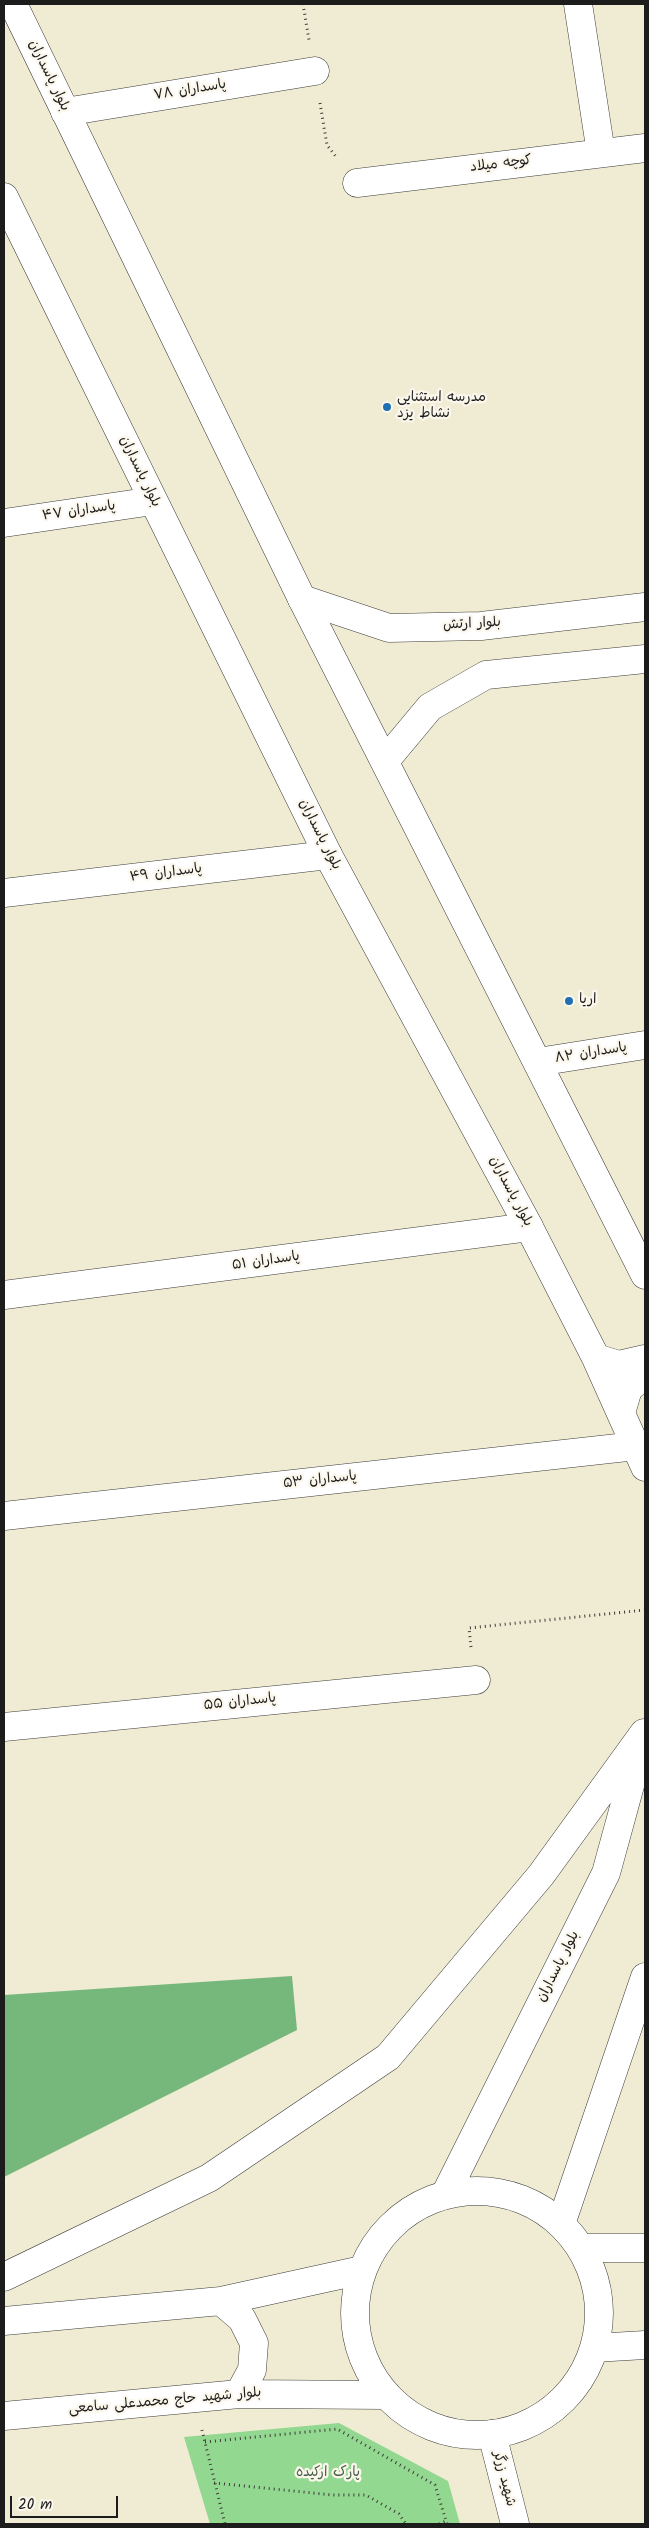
<!DOCTYPE html>
<html>
<head>
<meta charset="utf-8">
<style>
	body { margin:0 }
	#map { position:relative; width:649px; height:2528px; overflow:hidden; background:#f0ebd3; font-family:Kalam,sans-serif }
	canvas { display:block }
	.frame { position:absolute; inset:0; border:5px solid #1c1c1c; pointer-events:none }
	.scale { position:absolute; left:10px; top:2496px; width:108px; height:22px; box-sizing:border-box; border:2px solid #1c1c1c; border-top:0; padding-left:6px; font-size:15px; line-height:18px; white-space:nowrap; color:#1c1c1c; -webkit-text-stroke:4px #fbf7ec; paint-order:stroke }
</style>
</head>
<body>
<div id="map">
<canvas width="649" height="2528"></canvas>
<div class="frame"></div>
<div class="scale">20 m</div>
</div>
<script>
const ctx = document.querySelector('canvas').getContext('2d');
ctx.lineJoin = 'round';
function fillPath(path, color) {
  ctx.fillStyle = color;
  ctx.fill(path, 'evenodd');
}
function strokePath(path, color, width, dash) {
  ctx.strokeStyle = color;
  ctx.lineWidth = width;
  ctx.lineCap = dash ? 'butt' : 'round';
  ctx.setLineDash(dash || []);
  ctx.stroke(path);
}
function label(font, color, halo, rows, align = 'center') {
  ctx.font = font + ' Kalam,"Playpen Sans Arabic",sans-serif';
  ctx.lineWidth = 4.5;
  ctx.setLineDash([]);
  ctx.textBaseline = 'middle';
  ctx.strokeStyle = halo;
  ctx.fillStyle = color;
  for (const [text, x, y, turn = 0] of rows) {
    ctx.save();
    ctx.translate(x, y);
    ctx.rotate((+turn || 0) * Math.PI / 180);
    ctx.textAlign = isNaN(turn) ? turn : align;
    if (halo) ctx.strokeText(text, 0, 0);
    ctx.fillText(text, 0, 0);
    ctx.restore();
  }
}
const green = new Path2D(`
	M 339,2423 L 448,2481 L 460,2524 L 210,2524 L 184,2437 Z`);
const forest = new Path2D(`
	M 292,1976 L 297,2030 L 4,2177 L 4,1995 Z`);
const path = new Path2D(`
	M 303,4 L 309,40
	M 320,103 L 327,145 L 337,158
	M 471,1647 L 469,1628 L 645,1610
	M 202,2430 L 225,2524
	M 205,2442 L 337,2429 L 435,2485 L 447,2524
	M 214,2483 L 333,2495 L 366,2495 L 399,2514 L 406,2524
	M 439,2524 L 446,2521`);
const minor = new Path2D(`
	M 578,4 L 601,153
	M 65,112 L 315,71
	M 357,183 L 645,148
	M 4,523 L 153,501
	M 4,893 L 328,855
	M 538,1062 L 645,1045
	M 4,1295 L 529,1227
	M 4,1516 L 636,1446
	M 4,1727 L 476,1680`);
const tertiary = new Path2D(`
	M 302,599 L 389,628 L 481,626 L 645,607
	M 385,761 L 430,707 L 486,675 L 645,659
	M 492,2434 L 515,2524`);
const secondary = new Path2D(`
	M 13,4 L 302,599 L 645,1275
	M 4,197 L 328,855 L 529,1227 L 596,1358 L 645,1467
	M 596,1358 L 619,1365 L 645,1359
	M 621,1413 L 628,1389 L 645,1374
	M355 2313a122 122 0 1 1 244 0a122 122 0 1 1-244 0Z
	M 445,2195 L 606,1873 L 640,1749
	M 561,2224 L 645,1977
	M 581,2248 L 645,2248
	M 4,2277 L 209,2178 L 388,2057 L 541,1875 L 644,1733
	M 221,2301 L 242,2319 L 254,2343 L 252,2370 L 239,2394
	M 4,2321 L 221,2301 L 362,2270
	M 594,2348 L 645,2345
	M 4,2416 L 239,2394 L 387,2395`);
const markers = [
	[387,407,5,"#1f6fb2"],
	[569,1001,5,"#1f6fb2"]
];
const streetNames = [
	["بلوار پاسداران",48,76,64],
	["پاسداران ۷۸",190,91,-9],
	["کوچه میلاد",501,165,-7],
	["بلوار پاسداران",139,472,64],
	["پاسداران ۴۷",79,512,-8],
	["بلوار ارتش",472,625,-3],
	["بلوار پاسداران",319,835,63],
	["پاسداران ۴۹",166,874,-7],
	["پاسداران ۸۲",591,1054,-9],
	["بلوار پاسداران",510,1192,62],
	["پاسداران ۵۱",266,1262,-8],
	["پاسداران ۵۳",320,1481,-6],
	["پاسداران ۵۵",240,1703,-6],
	["بلوار پاسداران",559,1967,-63],
	["بلوار شهید حاج محمدعلی سامعی",165,2402,-5],
	["شهید زرگر",503,2479,76]
];
const poiNames = [
	["مدرسه استثنایی",397,399],
	["نشاط یزد",397,415],
	["اریا",579,1001]
];
const parkNames = [
	["پارک ارکیده",328,2474]
];
fillPath(green, '#93d891');
fillPath(forest, '#76b87b');
strokePath(minor, '#3c3b37', 29);
strokePath(tertiary, '#3c3b37', 29);
strokePath(secondary, '#3c3b37', 29);
strokePath(path, '#3c3b37', 3, [1, 4]);
strokePath(minor, '#fff', 28);
strokePath(tertiary, '#fff', 28);
strokePath(secondary, '#fff', 28);
for (const [x, y, r, color] of markers) {
  const dot = new Path2D();
  dot.arc(x, y, r, 0, 2 * Math.PI);
  ctx.fillStyle = color;
  ctx.fill(dot);
  strokePath(dot, '#fbf7ec', 2);
}
label('14px', '#1c1c1c', '#fbf7ec', streetNames);
label('14px', '#1c1c1c', '#fbf7ec', poiNames, 'left');
label('14px', '#465e45', '#fbf7ec', parkNames);
</script>
</body>
</html>
